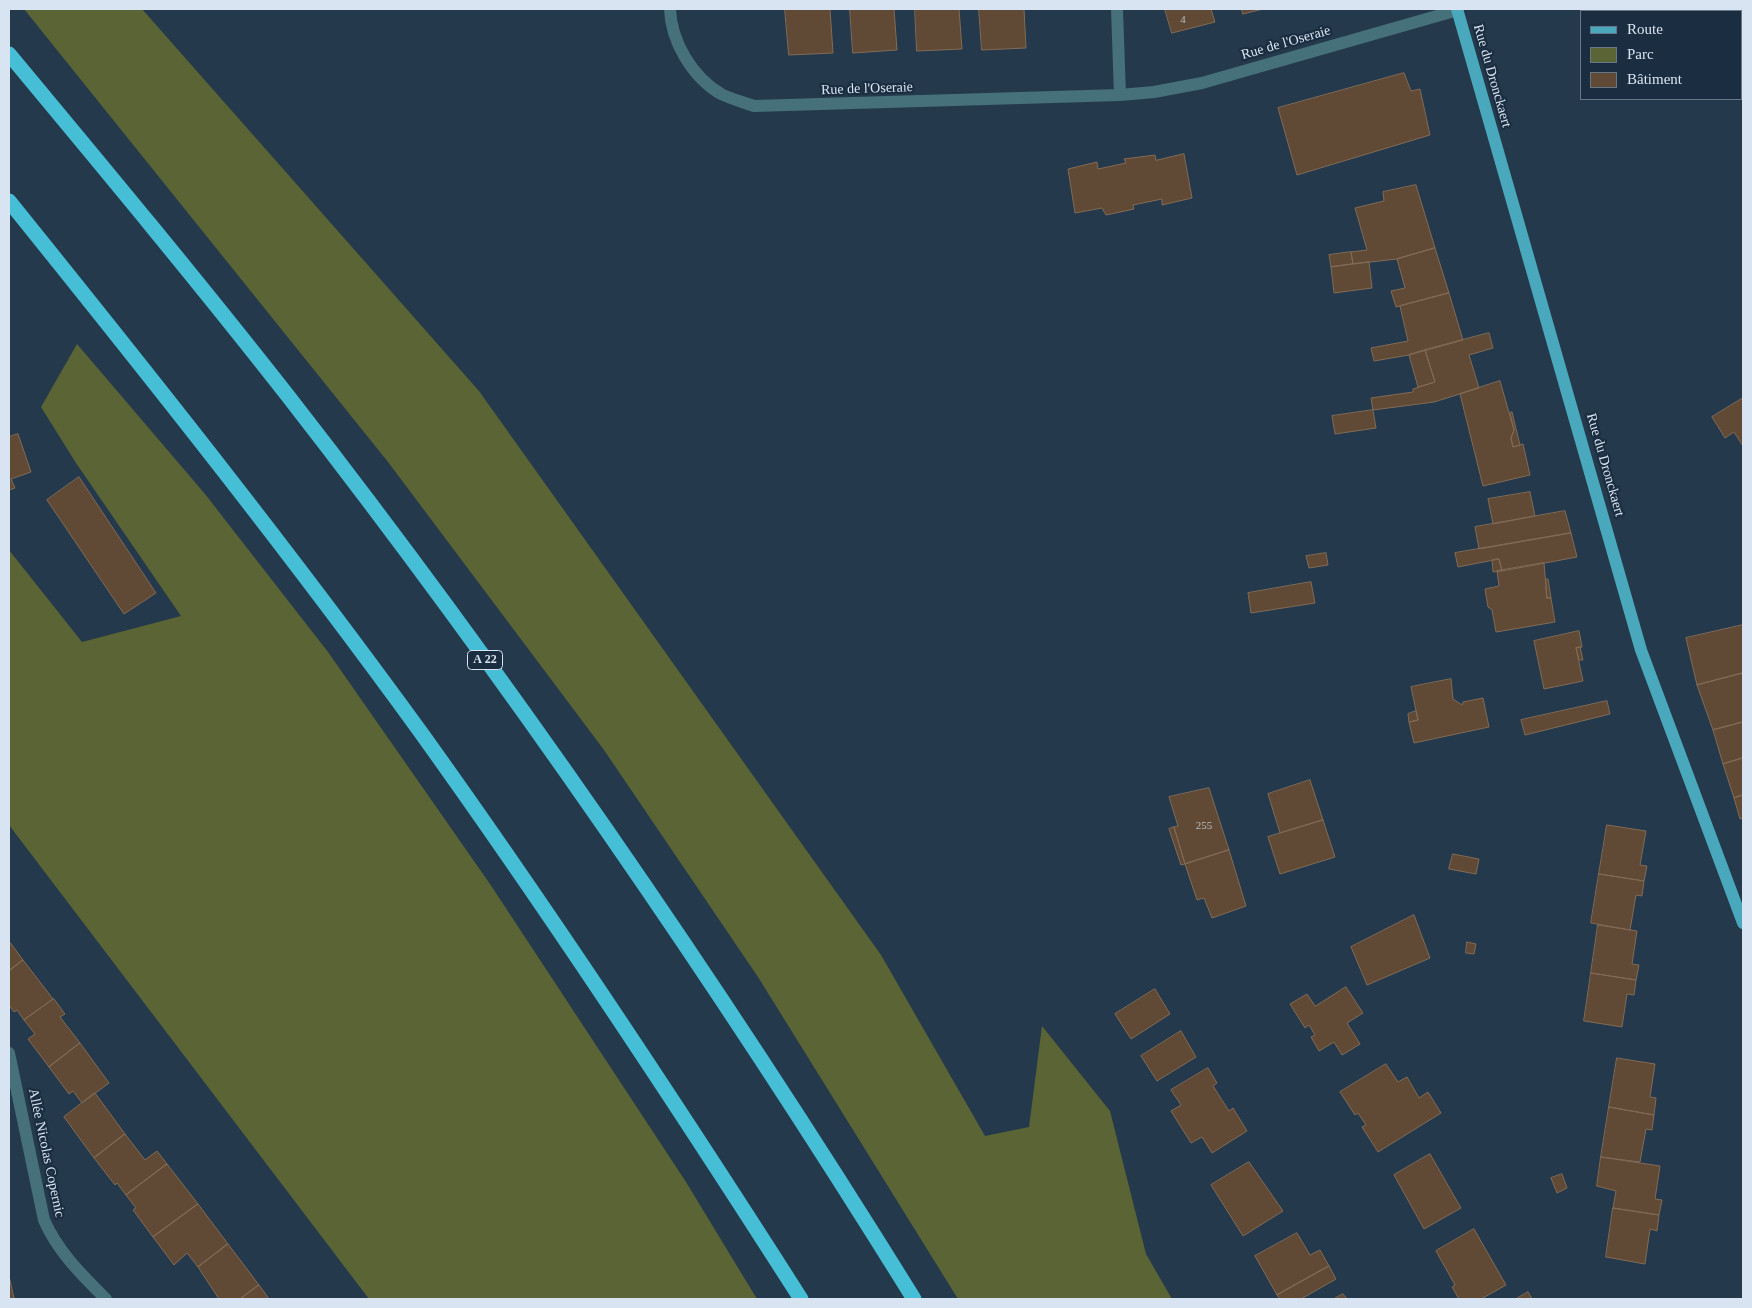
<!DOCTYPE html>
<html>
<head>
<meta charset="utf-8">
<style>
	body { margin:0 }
	#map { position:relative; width:1752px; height:1308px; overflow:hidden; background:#25394c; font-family:Georgia,serif }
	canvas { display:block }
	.frame { position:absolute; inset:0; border:10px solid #d8e4f1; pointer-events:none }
	.legend { position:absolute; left:1580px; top:10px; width:162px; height:90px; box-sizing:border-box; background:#1b2e41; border:1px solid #677787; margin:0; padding:6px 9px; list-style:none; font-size:15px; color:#d8e4f1 }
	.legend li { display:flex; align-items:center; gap:10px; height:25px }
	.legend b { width:25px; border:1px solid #677787 }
</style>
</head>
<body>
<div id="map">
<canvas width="1752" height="1308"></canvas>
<div class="frame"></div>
<ul class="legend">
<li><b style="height:6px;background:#49a8bc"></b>Route</li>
<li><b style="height:14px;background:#5a6434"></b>Parc</li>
<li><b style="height:14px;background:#604a36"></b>Bâtiment</li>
</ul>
</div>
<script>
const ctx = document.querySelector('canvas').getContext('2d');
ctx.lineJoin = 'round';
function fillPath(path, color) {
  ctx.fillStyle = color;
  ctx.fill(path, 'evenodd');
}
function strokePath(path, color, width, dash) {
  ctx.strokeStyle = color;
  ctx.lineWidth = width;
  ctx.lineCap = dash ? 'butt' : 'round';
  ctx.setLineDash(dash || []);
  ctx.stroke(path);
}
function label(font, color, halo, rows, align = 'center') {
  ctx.font = font + ' Georgia,serif';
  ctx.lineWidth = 4.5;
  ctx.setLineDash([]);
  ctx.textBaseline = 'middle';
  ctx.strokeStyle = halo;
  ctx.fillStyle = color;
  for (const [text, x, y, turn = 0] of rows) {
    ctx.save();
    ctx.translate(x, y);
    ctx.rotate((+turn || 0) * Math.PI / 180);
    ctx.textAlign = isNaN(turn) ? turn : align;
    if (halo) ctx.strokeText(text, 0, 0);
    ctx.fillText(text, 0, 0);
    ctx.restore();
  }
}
const green = new Path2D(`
	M 24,9 L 142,9 L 479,391 L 881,955 L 985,1136 L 1029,1127 L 1042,1026 L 1110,1111 L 1146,1254 L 1172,1299 L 958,1299 L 758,977 L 604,750 L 388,462 Z
	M 77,344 L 205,494 L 328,652 L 490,884 L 686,1182 L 757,1299 L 369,1299 L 9,825 L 9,550 L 82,642 L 181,616 L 76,463 L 41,407 Z`);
const building = new Path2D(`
	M 785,9 L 830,9 L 833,53 L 789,55 Z
	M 850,9 L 894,9 L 897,50 L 853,53 Z
	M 915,9 L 959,9 L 962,49 L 917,51 Z
	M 979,9 L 1024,9 L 1026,48 L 982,50 Z
	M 1165,9 L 1211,9 L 1215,22 L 1172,33 Z
	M 1242,9 L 1263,9 L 1243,14 Z
	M 1404,73 L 1411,91 L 1420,89 L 1430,135 L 1297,175 L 1278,108 Z
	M 1184,154 L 1192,198 L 1162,205 L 1162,199 L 1133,205 L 1134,209 L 1106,215 L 1102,208 L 1075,213 L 1068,169 L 1097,162 L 1098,169 L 1126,163 L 1124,159 L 1155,155 L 1156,160 Z
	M 1416,185 L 1435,248 L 1397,259 L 1353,264 L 1351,252 L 1367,250 L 1355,208 L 1384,201 L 1383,192 Z
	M 1435,248 L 1449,293 L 1396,307 L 1391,291 L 1405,288 L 1397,259 Z
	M 1351,252 L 1353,264 L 1331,267 L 1329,255 Z
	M 1369,262 L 1372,288 L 1334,293 L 1331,267 Z
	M 1449,293 L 1463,340 L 1409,355 L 1374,361 L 1371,348 L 1408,341 L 1400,306 Z
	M 1489,333 L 1493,348 L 1469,355 L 1479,388 L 1434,402 L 1373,410 L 1371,398 L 1413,392 L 1413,389 L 1435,382 L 1425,350 Z
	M 1425,350 L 1435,382 L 1418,387 L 1409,355 Z
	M 1500,381 L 1514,430 L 1511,438 L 1513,447 L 1523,444 L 1530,475 L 1483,486 L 1460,394 Z
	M 1743,398 L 1743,446 L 1734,432 L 1725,438 L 1712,417 Z
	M 1373,410 L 1376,428 L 1335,434 L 1332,416 Z
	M 1512,412 L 1520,445 L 1513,447 L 1511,438 L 1514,430 L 1510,413 Z
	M 18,434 L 31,472 L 11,479 L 15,488 L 9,490 L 9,437 Z
	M 79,477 L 156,593 L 124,614 L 47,500 Z
	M 1530,492 L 1535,516 L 1493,524 L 1488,499 Z
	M 1565,511 L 1571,533 L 1479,549 L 1475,527 Z
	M 1571,533 L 1577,557 L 1502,571 L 1499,559 L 1458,567 L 1455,553 Z
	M 1326,553 L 1328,565 L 1309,568 L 1306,556 Z
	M 1499,559 L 1502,571 L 1493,572 L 1492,560 Z
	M 1544,563 L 1547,598 L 1551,598 L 1555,622 L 1496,632 L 1492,610 L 1488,607 L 1485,589 L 1499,586 L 1497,571 Z
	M 1546,579 L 1548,579 L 1551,598 L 1547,598 Z
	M 1311,582 L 1315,603 L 1251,613 L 1248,593 Z
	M 1743,625 L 1743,673 L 1697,685 L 1686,638 Z
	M 1579,631 L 1582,647 L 1576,648 L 1583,681 L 1544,689 L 1534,641 Z
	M 1580,647 L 1583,660 L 1579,660 L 1576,648 Z
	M 1743,673 L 1743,722 L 1713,730 L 1697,685 Z
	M 1451,679 L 1453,699 L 1462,705 L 1463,702 L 1483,698 L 1489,727 L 1414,743 L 1409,722 L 1418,720 L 1411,687 Z
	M 1607,701 L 1610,714 L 1525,735 L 1521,720 Z
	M 1416,711 L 1418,720 L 1409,722 L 1408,714 Z
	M 1743,722 L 1743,758 L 1723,764 L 1713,730 Z
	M 1743,758 L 1743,795 L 1734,798 L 1723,764 Z
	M 1310,780 L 1323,820 L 1280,833 L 1268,794 Z
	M 1209,788 L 1229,850 L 1185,864 L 1174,827 L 1178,826 L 1169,797 Z
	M 1743,795 L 1743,818 L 1740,819 L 1734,798 Z
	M 1323,820 L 1335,857 L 1280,874 L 1268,837 Z
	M 1607,825 L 1646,831 L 1640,865 L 1647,866 L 1644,881 L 1599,874 Z
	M 1174,827 L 1185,864 L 1181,865 L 1169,829 Z
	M 1229,850 L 1246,906 L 1212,918 L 1204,898 L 1197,900 L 1185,864 Z
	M 1453,854 L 1479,859 L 1476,874 L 1449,869 Z
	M 1599,874 L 1644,881 L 1642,896 L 1636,895 L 1630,930 L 1591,923 Z
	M 1414,915 L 1430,958 L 1367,985 L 1351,947 Z
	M 1598,925 L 1637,931 L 1632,964 L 1639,965 L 1636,980 L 1591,973 Z
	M 9,941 L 23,960 L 9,971 Z
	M 1467,942 L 1476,944 L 1474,954 L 1466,953 Z
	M 23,960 L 53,999 L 24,1020 L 17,1010 L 14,1012 L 9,1005 L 9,971 Z
	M 1591,973 L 1636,980 L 1634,995 L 1627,994 L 1622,1027 L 1584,1021 Z
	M 1346,987 L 1363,1013 L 1347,1023 L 1360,1044 L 1342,1055 L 1334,1042 L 1319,1051 L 1311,1037 L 1315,1035 L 1309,1025 L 1305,1028 L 1290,1004 L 1307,994 L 1315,1006 Z
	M 1155,989 L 1170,1014 L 1131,1039 L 1115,1014 Z
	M 54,999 L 65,1014 L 60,1017 L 80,1043 L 49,1067 L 28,1039 L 35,1034 L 24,1020 Z
	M 1181,1031 L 1196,1057 L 1157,1081 L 1141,1056 Z
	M 80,1043 L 109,1083 L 82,1103 L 73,1091 L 69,1094 L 49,1067 Z
	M 1617,1058 L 1655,1064 L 1650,1097 L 1656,1098 L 1654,1115 L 1609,1107 Z
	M 1386,1064 L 1398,1082 L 1407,1077 L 1419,1098 L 1428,1092 L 1441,1113 L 1378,1152 L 1362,1127 L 1366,1125 L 1358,1113 L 1355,1115 L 1340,1092 Z
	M 1208,1068 L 1217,1083 L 1213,1086 L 1229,1111 L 1233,1108 L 1247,1131 L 1212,1153 L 1202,1137 L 1191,1143 L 1171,1111 L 1181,1105 L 1171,1090 Z
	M 95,1093 L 125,1134 L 94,1158 L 64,1117 Z
	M 1609,1107 L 1654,1115 L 1652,1130 L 1646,1129 L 1640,1162 L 1601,1157 Z
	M 125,1134 L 145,1160 L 157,1151 L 167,1164 L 126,1195 L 117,1183 L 115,1185 L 94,1158 Z
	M 1430,1154 L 1461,1208 L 1424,1229 L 1394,1175 Z
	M 1601,1157 L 1660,1166 L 1655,1199 L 1662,1200 L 1659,1215 L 1613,1208 L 1616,1191 L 1597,1186 Z
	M 1249,1162 L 1283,1211 L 1243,1236 L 1211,1185 Z
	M 167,1164 L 198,1204 L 153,1237 L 133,1210 L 136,1208 L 126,1195 Z
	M 1562,1174 L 1567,1188 L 1557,1193 L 1551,1178 Z
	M 198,1204 L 228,1244 L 198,1267 L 187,1253 L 174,1265 L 153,1237 Z
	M 1613,1208 L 1659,1215 L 1657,1231 L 1650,1229 L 1645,1264 L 1606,1257 Z
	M 1474,1229 L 1506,1285 L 1481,1299 L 1459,1299 L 1452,1287 L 1455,1285 L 1436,1251 Z
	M 1297,1233 L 1310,1255 L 1320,1250 L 1329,1266 L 1277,1295 L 1255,1256 Z
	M 228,1244 L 259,1285 L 240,1299 L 219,1299 L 198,1267 Z
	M 1329,1266 L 1336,1279 L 1301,1299 L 1280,1299 L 1277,1295 Z
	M 9,1276 L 14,1298 L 10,1299 L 9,1299 Z
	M 259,1285 L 269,1299 L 240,1299 Z
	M 1528,1292 L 1532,1299 L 1516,1299 Z
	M 1343,1294 L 1347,1299 L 1334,1299 Z`);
const minor = new Path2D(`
	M 670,9 C 671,41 692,77 721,94 C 731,99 743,102 754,106 L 1120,95
	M 1117,9 L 1120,95 L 1154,92 L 1202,83 L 1458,10
	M 9,1053 L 44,1220 C 58,1252 82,1275 106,1299`);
const major = new Path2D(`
	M 1457,9 L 1641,650 L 1743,923`);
const highway = new Path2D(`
	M 9,54 C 103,167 197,280 288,396 C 513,685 721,988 914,1299
	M 9,201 C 150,376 290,552 422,734 C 554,918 679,1108 801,1299`);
const numberNames = [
	["4",1183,20],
	["255",1204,826]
];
const shields = [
	[485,660,35]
];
const shieldNames = [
	["A 22",485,660]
];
const streetNames = [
	["Rue de l'Oseraie",1286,43,-16],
	["Rue du Dronckaert",1492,76,74],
	["Rue de l'Oseraie",867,89,-2],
	["Rue du Dronckaert",1605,465,74],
	["Allée Nicolas Copernic",46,1153,78]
];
fillPath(green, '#5a6434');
fillPath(building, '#604a36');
strokePath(building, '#816b55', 1);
strokePath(minor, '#46717a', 12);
strokePath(major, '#49a8bc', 12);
strokePath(highway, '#46bed5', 15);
label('11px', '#babec2', null, numberNames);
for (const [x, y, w] of shields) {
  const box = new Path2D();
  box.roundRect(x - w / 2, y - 9.5, w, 19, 4);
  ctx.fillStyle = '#1b2e41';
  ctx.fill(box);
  strokePath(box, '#d8e4f1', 1);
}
label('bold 12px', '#d8e4f1', null, shieldNames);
label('14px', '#d8e4f1', '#1b2e41', streetNames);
</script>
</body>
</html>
